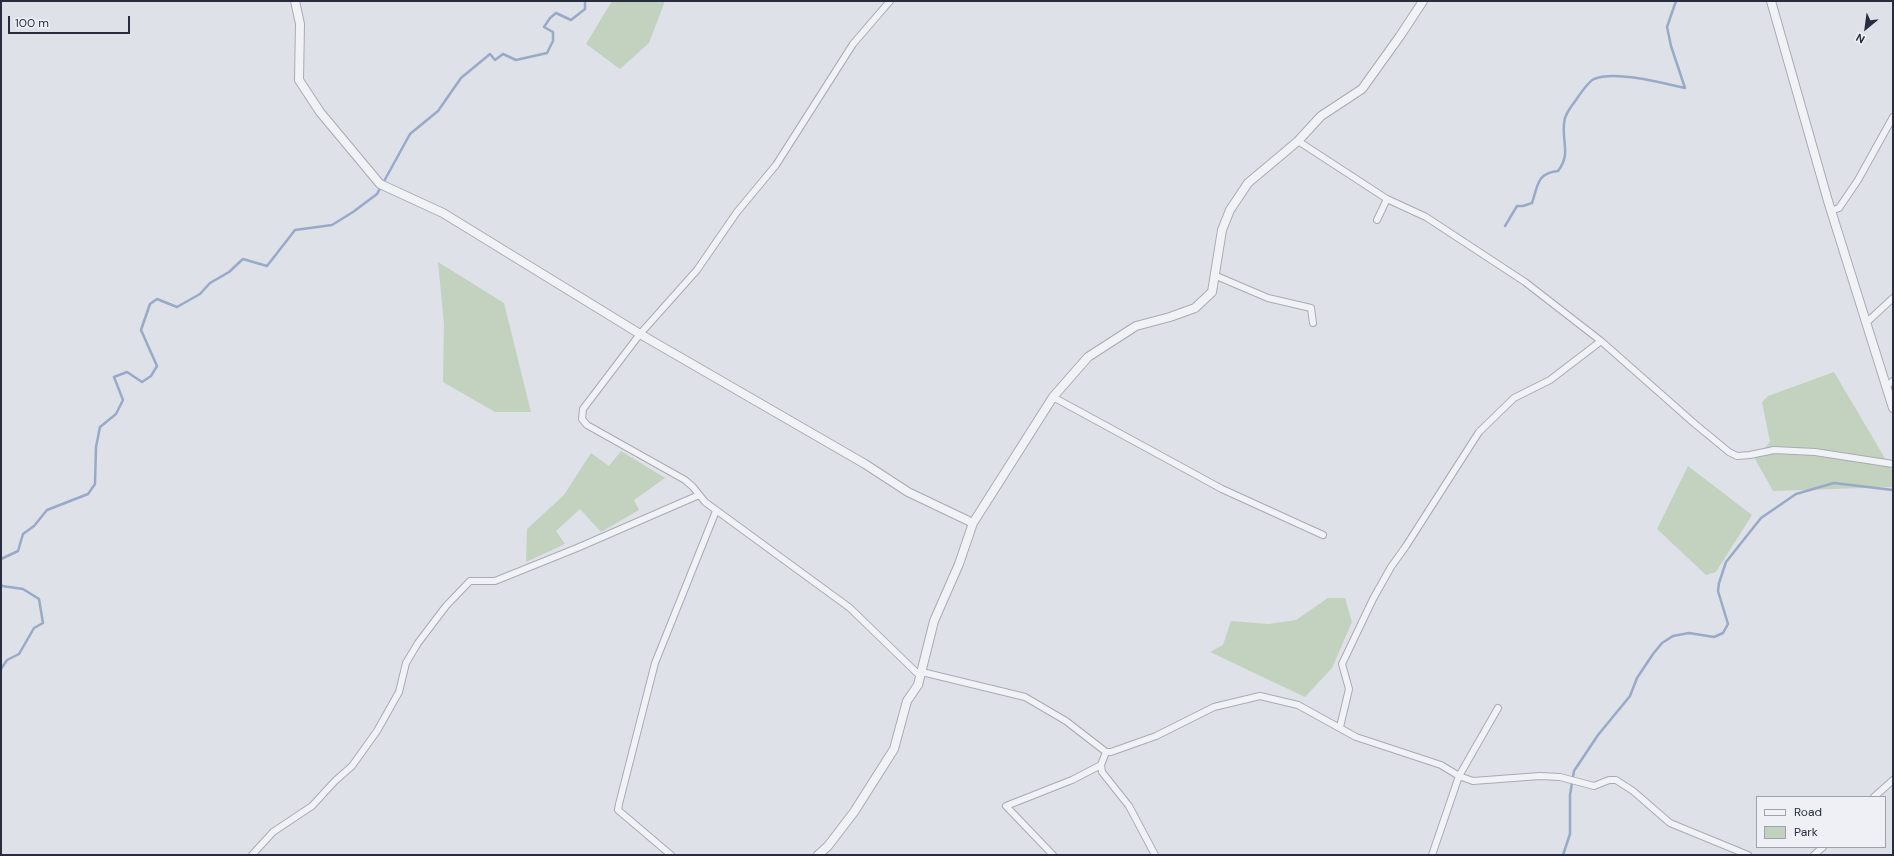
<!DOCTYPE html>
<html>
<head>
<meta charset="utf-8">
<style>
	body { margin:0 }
	#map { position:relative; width:1894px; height:856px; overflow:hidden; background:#dee1e8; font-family:"DM Sans",sans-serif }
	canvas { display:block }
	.frame { position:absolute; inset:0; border:2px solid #272d3f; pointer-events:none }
	.legend { position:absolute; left:1756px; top:796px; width:130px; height:52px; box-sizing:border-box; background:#eef0f5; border:1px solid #9ea2ac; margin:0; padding:5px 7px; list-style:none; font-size:12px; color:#272d3f }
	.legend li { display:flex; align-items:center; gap:8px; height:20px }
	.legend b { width:20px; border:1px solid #9ea2ac }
	.north { position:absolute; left:1846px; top:8px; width:40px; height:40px; -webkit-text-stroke:3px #eef0f5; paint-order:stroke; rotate:209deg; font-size:11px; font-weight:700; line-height:16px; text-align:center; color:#272d3f }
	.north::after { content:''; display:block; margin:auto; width:14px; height:18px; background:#272d3f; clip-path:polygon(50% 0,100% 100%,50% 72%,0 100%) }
	.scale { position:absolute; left:8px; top:16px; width:122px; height:18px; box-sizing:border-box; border:2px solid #272d3f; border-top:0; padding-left:5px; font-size:12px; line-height:14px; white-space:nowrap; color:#272d3f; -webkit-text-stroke:3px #eef0f5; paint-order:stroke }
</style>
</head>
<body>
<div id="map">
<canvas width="1894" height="856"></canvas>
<div class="frame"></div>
<ul class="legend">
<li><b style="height:5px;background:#f1f2f6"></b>Road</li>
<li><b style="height:11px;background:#c2d2bf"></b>Park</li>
</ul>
<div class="north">N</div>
<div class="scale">100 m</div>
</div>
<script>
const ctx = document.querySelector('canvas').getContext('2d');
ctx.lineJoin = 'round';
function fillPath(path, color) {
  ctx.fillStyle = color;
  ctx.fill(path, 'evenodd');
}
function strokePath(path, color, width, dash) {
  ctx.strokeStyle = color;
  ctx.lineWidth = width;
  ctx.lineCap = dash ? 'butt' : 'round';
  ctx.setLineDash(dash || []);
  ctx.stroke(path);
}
const green = new Path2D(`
	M 612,1 L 665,1 L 649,43 L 620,69 L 586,44 Z
	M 438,262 L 504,303 L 531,412 L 495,412 L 443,382 L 444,324 Z
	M 1834,372 L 1893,472 L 1893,487 L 1773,491 L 1755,459 L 1770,442 L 1762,402 L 1768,396 Z
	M 621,451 L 665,478 L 634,500 L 639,510 L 601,532 L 580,509 L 556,531 L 565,544 L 526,562 L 527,529 L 564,495 L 591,453 L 609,466 Z
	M 1688,466 L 1752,515 L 1716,572 L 1706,575 L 1657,529 Z
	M 1328,598 L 1345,598 L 1352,622 L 1332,668 L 1305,697 L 1210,652 L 1223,645 L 1231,621 L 1268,624 L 1296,620 Z`);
const stream = new Path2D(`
	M 1505,226 L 1517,206 L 1523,206 L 1532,203 C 1538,185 1537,173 1558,171 C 1571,154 1562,143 1564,124 C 1564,115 1571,107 1576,100 C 1580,94 1588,82 1594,79 C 1615,70 1663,83 1685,88 L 1671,46 L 1667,27 L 1676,1
	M 1,559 L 18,551 L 23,534 L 34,526 L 47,510 L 88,494 L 95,484 L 96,447 L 100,427 L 116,414 L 123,400 L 114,377 L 127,372 L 142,382 L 151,376 L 157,366 L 141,330 L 150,304 L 157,299 L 177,307 L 200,294 L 210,283 L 229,272 L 243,259 L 267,266 L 295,230 L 332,225 L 353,212 L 377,194 L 410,134 L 438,111 L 461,78 L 490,54 L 495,60 L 503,54 L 516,60 L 547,53 L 553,41 L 553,32 L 544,27 L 550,18 L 556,13 L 571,20 L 585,9 L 585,1
	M 1,584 L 2,586 L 23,589 L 39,599 L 43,623 L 34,628 L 19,654 L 7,660 L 1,669
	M 1563,855 L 1570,834 L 1570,795 L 1574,771 L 1598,735 L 1630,696 L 1637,678 L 1653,654 L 1662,643 L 1673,636 L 1689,633 L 1714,637 L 1723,633 L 1728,624 L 1718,591 L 1719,583 L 1726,562 L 1761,518 L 1796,494 L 1834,483 L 1893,490`);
const minor = new Path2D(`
	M 890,1 L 853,44 L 776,165 L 737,212 L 697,270 L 640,334 L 583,409 L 582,419 L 587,425 L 685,480 L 693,487 L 705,502 L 850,608 L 917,673 L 922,672 L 1025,697 L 1066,721 L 1106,752 L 1111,752 L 1156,736 L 1214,707 L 1260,696 L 1298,705 L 1356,737 L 1441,765 L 1459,776 L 1473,781 L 1540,776 L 1560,777 L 1594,786 L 1609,780 L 1616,780 L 1633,791 L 1670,823 L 1748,855
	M 1298,141 L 1387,199 L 1426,217 L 1525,282 L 1601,341 L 1550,380 L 1514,398 L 1479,432 L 1406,546 L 1391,567 L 1373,599 L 1342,664 L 1349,689 L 1340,727
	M 1831,211 L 1839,208 L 1858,180 L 1893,117
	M 1377,220 L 1387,199
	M 1214,275 L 1268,298 L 1311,308 L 1313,323
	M 1866,323 L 1893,298
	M 1601,341 L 1695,424 L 1729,452 L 1737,456 L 1750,455 L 1774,450 L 1815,452 L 1893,464
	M 1886,386 L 1893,381
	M 1053,397 L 1222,489 L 1323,535
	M 1106,752 L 1101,765 L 1102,772 L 1129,806 L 1155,855
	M 1874,797 L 1893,780
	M 252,855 L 273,832 L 312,806 L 335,781 L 352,766 L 377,731 L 399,692 L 406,663 L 418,643 L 446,606 L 470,581 L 495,581 L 577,548 L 699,495
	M 671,855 L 618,810 L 619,804 L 655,663 L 716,511
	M 1053,855 L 1006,806 L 1072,780 L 1101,765
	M 1432,855 L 1459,776 L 1498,708
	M 1814,855 L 1823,847`);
const tertiary = new Path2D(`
	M 295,1 L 300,24 L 299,80 L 320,112 L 380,184 L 443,213 L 640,334 L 865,464 L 908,492 L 973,523
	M 1771,1 L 1828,201 L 1893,408
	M 818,855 L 828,846 L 854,812 L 894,749 L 907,701 L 918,685 L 934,621 L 959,564 L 973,523 L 1053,397 L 1088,357 L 1136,326 L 1170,317 L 1195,308 L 1212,292 L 1222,230 L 1230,210 L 1248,183 L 1298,141 L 1321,116 L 1362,89 L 1400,36 L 1423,1`);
fillPath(green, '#c2d2bf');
strokePath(stream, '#99aac8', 2.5);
strokePath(minor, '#a7abb5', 8);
strokePath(tertiary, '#a7abb5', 10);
strokePath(minor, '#f1f2f6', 6);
strokePath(tertiary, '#f1f2f6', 8);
</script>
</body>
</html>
